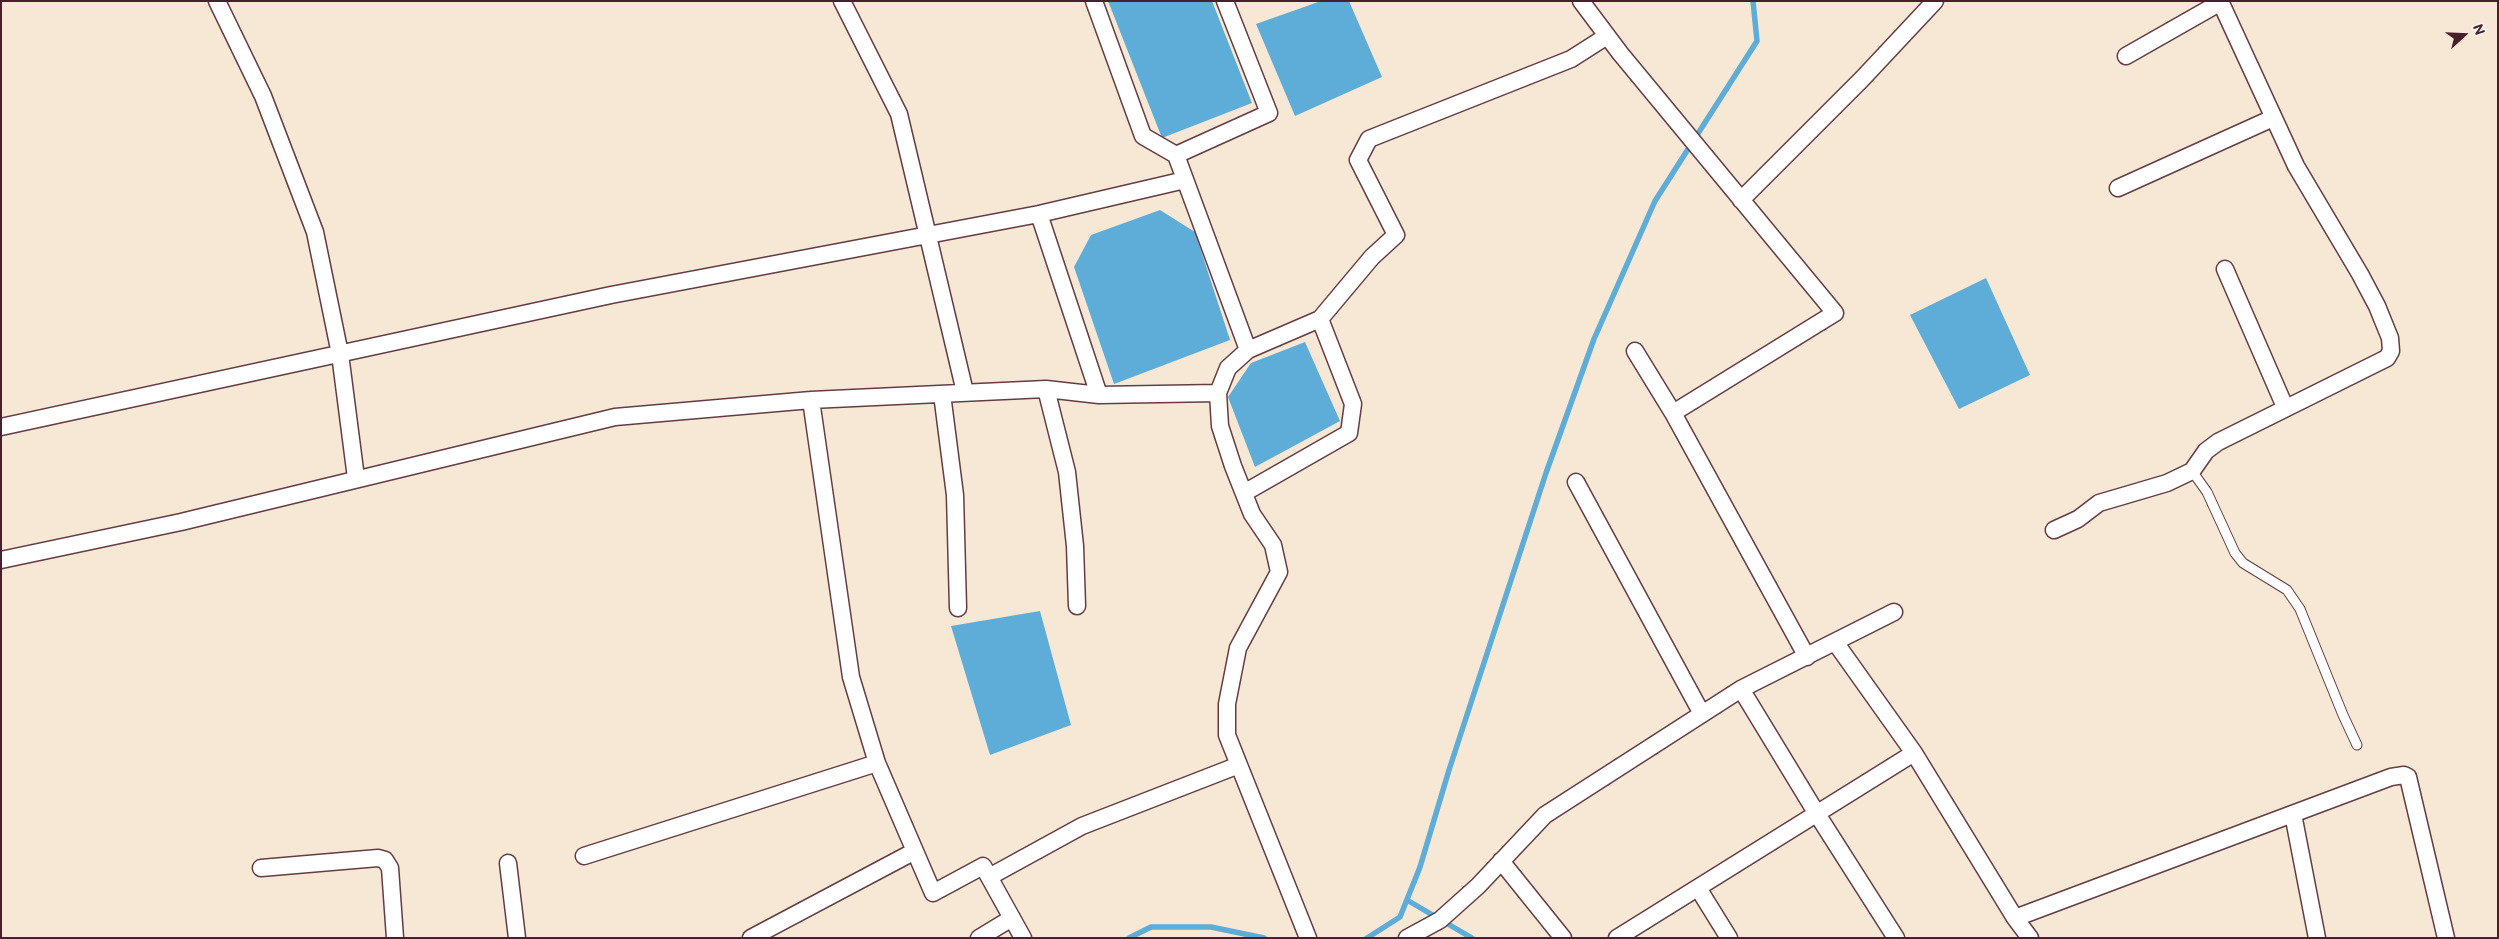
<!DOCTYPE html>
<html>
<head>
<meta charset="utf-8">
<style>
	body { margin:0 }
	#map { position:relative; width:2499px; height:939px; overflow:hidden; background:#f6e8d5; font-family:"Balsamiq Sans",sans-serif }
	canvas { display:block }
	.frame { position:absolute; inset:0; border:2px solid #4a1f2b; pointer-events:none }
	.north { position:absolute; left:2439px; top:10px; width:50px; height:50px; -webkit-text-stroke:4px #f7f3e8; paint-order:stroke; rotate:70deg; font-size:14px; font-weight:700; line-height:20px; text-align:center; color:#4a1f2b }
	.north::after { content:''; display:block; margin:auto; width:18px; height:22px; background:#4a1f2b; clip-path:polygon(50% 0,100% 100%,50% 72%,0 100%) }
</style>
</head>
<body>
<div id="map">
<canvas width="2499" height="939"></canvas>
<div class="frame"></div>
<div class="north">N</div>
</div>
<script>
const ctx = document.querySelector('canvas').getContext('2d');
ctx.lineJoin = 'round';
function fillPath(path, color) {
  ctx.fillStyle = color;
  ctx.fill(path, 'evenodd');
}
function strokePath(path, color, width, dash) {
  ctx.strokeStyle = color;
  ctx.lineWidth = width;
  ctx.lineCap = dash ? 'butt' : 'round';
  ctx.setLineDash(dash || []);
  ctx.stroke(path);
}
const water = new Path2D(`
	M 1108,1 L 1212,1 L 1252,103 L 1162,138 Z
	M 1321,1 L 1349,1 L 1382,77 L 1295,116 L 1256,24 Z
	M 1160,210 L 1195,232 L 1230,340 L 1114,384 L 1074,267 L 1091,235 Z
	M 1986,278 L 2030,375 L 1959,409 L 1910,315 Z
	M 1305,342 L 1340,421 L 1255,467 L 1228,397 L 1251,363 Z
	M 1040,611 L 1071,725 L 990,755 L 951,626 Z`);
const stream = new Path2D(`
	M 1407,900 L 1472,938
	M 1129,938 L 1151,927 L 1211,927 L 1264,938
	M 1367,938 L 1400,917 L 1420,867 L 1449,770 L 1546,473 L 1594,339 L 1655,201 L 1757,41 L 1753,1`);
const lane = new Path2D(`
	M 2192,471 L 2207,492 L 2235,553 L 2243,563 L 2287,590 L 2300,609 L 2343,715 L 2357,745`);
const street = new Path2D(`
	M 217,1 L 263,96 L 315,232 L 340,354 L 356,478
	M 842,1 L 899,114 L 965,392
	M 1094,1 L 1143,136 L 1176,155 L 1248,350
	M 1581,1 L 1620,53 L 1835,313 L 1673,413
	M 2126,56 L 2221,2
	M 1176,155 L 1269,113 L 1225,1
	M 2118,188 L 2273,118
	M 1741,200 L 1862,79 L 1935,1
	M 1039,214 L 1099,395
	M 2225,269 L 2285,407
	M 1635,351 L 1673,413 L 1807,657
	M 1046,389 L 1067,472 L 1075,546 L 1077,606
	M 942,394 L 955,495 L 958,608
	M 811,400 L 851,677 L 877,763 L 933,893 L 983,866 L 1023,938
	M 1,427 L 611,295 L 1039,214 L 1185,180
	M 1576,482 L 1702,714
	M 1244,493 L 1349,433 L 1353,404 L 1320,319
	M 2054,530 L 2078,519 L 2099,503 L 2167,483 L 2192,471 L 2206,451 L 2218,442 L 2387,358 L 2391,351 L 2390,338 L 2377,306 L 2360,274 L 2296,166 L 2220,1
	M 1,560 L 181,522 L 615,417 L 811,400 L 1046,389 L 1099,395 L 1218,393
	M 1835,642 L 1914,753 L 2015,918 L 2030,938
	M 1741,689 L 1817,814 L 1896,938
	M 2293,814 L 2317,938
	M 584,856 L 877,763
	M 1501,861 L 1563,938
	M 508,863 L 517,938
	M 261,868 L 378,858 L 385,860 L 390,868 L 395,938
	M 989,877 L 1082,826 L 1239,765
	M 1698,888 L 1729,938
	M 2015,918 L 2391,777 L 2404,775 L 2408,777 L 2446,938
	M 751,938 L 915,851
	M 979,938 L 1012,918
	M 1308,938 L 1227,735 L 1227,704 L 1238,648 L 1279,572 L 1273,545 L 1252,514 L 1233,466 L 1220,426 L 1218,393 L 1228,368 L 1248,350 L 1320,319 L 1372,257 L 1396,235 L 1358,160 L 1369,139 L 1571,59 L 1607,36
	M 1407,938 L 1440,920 L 1478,886 L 1545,815 L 1741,689 L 1894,612
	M 1617,938 L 1914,753`);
fillPath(water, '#5eadd8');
strokePath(stream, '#5eadd8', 5.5);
strokePath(lane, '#643d44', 11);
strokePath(street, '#643d44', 19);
strokePath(lane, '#fff', 9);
strokePath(street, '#fff', 16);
</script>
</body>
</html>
